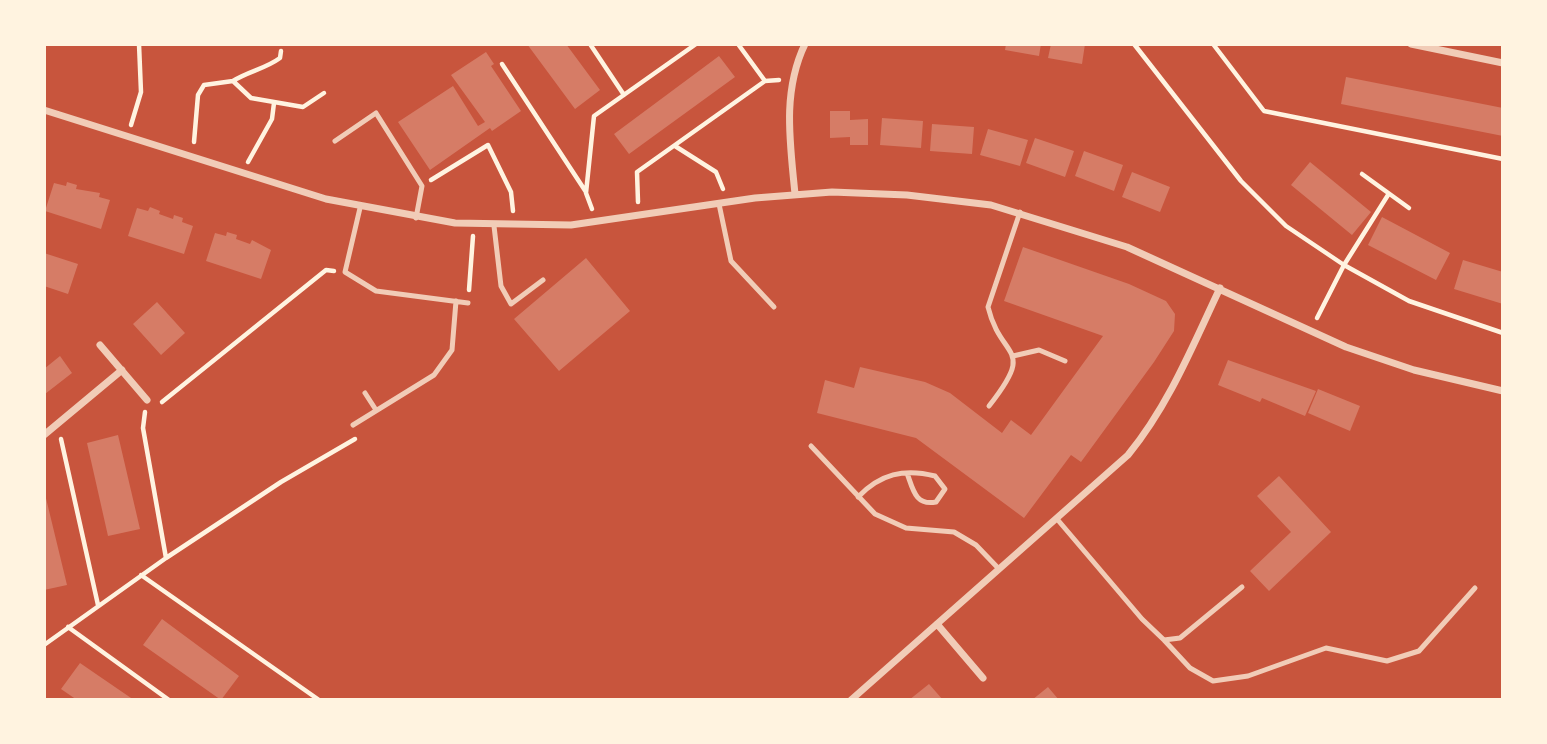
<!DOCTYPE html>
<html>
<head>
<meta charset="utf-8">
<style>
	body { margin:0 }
	#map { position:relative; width:1547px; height:744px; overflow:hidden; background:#c8553d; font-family:Lora,serif }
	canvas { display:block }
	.frame { position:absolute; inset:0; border:46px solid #fff3e0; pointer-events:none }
</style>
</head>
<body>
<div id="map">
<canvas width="1547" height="744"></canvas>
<div class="frame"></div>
</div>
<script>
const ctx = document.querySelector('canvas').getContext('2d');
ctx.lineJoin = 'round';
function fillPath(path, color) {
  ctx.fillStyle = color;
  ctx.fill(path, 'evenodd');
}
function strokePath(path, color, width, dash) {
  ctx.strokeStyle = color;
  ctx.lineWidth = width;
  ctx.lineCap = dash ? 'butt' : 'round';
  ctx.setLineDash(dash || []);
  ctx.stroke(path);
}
const building = new Path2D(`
	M 527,44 L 566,44 L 600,90 L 575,109 Z
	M 1006,44 L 1041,44 L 1039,56 L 1005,50 Z
	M 1051,44 L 1085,44 L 1082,64 L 1048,58 Z
	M 486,52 L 494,64 L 491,66 L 521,111 L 492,131 L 490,128 L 430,170 L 398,122 L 453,86 L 478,126 L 485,122 L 451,75 Z
	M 719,56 L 735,77 L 629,154 L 614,134 Z
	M 1346,77 L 1503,108 L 1503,136 L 1341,104 Z
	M 830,111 L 850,111 L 850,120 L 868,119 L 868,145 L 850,145 L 850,137 L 830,138 Z
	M 882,118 L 923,121 L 921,148 L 880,145 Z
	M 932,124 L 974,127 L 972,154 L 930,151 Z
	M 988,129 L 1028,140 L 1020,166 L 980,155 Z
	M 1035,138 L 1074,151 L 1065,177 L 1026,163 Z
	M 1084,151 L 1123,165 L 1114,191 L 1075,176 Z
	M 1310,162 L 1371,212 L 1352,235 L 1291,185 Z
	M 1132,172 L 1170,187 L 1160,212 L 1122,197 Z
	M 67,182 L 77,185 L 76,189 L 100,193 L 99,197 L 110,200 L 101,229 L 45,211 L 54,183 L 66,186 Z
	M 150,207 L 160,211 L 159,214 L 173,219 L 174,215 L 183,218 L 182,222 L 193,226 L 184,254 L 128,236 L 137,208 L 148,211 Z
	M 1382,217 L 1450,253 L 1436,280 L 1368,245 Z
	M 227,232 L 237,235 L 236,239 L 250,244 L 252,240 L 271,250 L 261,279 L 206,261 L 215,233 L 226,236 Z
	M 1023,247 L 1129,284 L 1166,301 L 1175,314 L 1174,331 L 1154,362 L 1081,462 L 1071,455 L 1024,518 L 916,438 L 817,413 L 825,380 L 854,388 L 860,367 L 925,382 L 950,393 L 1002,433 L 1011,420 L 1031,435 L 1103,336 L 1004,301 Z
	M 44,253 L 78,264 L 68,294 L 44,286 Z
	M 586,258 L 630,311 L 559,371 L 514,319 Z
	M 1463,260 L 1503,272 L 1503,304 L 1454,289 Z
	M 157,302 L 185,333 L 161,355 L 133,324 Z
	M 60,356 L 72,373 L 45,394 L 44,369 Z
	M 1228,360 L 1316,391 L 1305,416 L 1262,398 L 1260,402 L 1218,385 Z
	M 1318,389 L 1360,406 L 1350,431 L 1308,413 Z
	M 118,435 L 140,529 L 108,536 L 87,443 Z
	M 1279,476 L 1331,532 L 1269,591 L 1250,571 L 1291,532 L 1257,496 Z
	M 44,490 L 67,585 L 44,590 Z
	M 162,619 L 239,676 L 221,700 L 143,645 Z
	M 80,663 L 96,674 L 134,700 L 77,700 L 61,689 Z
	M 929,684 L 943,700 L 909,700 Z
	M 1048,687 L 1059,700 L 1032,700 Z`);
const path = new Path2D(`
	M 590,44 L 624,95
	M 738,44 L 765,81
	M 1134,44 L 1241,181 L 1286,226 L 1344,265 L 1409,301 L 1503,333
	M 1213,44 L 1264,111 L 1503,159
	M 502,64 L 586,192
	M 233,81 C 249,71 265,69 280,58 L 281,51
	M 131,125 L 141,92 L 139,44
	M 194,142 L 198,95 L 204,85 L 233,81 L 251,98 L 303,107 L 324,93
	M 675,146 L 716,172 L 723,189
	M 248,162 L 272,119 L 274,103
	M 1362,174 L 1409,208
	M 431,180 L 488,145 L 511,192 L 513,211
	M 638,202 L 637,172 L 765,81 L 779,80
	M 592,209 L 586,193 L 594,116 L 696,44
	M 469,290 L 473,236
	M 1317,318 L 1344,265 L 1388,195
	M 162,402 L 326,270 L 334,271
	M 145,412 L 143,428 L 166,558
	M 61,439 L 98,605
	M 141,575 L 319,700
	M 68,627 L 169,700
	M 44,645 L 166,558 L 281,482 L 355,439`);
const service = new Path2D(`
	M 335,141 L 376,113 L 422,186 L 416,218
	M 719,204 L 731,261 L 774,307
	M 360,208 L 345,272 L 376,291 L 468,303
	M 494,226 L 501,286 L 511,304 L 543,280
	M 1013,356 L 1039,350 L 1065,361
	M 365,393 L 376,410
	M 989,406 C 1037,345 1001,361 988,307 L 1020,212
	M 353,425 L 434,375 L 452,350 L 456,301
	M 811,446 L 875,514 L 906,528 L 954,532 L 976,545 L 999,569
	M 858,497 C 880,474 904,468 935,476 L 945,489 L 936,502 C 915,506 913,489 907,473
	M 1057,519 L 1142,619 L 1164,640 L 1180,638 L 1242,587
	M 1164,640 L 1190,668 L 1213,681 L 1248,676 L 1326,648 L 1387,661 L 1419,651 L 1475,588`);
const minor = new Path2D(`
	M 1411,44 L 1503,63
	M 44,110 L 326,199 L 455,223 L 571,225 L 755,198 L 832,192 L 907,195 L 991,205 L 1127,247 L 1346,347 L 1414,370 L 1503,391
	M 795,194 C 790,142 782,92 805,44
	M 100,345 L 147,400
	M 44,435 L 122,370
	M 937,624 L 983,678
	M 851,700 L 1128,455 C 1169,405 1193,345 1220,288`);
fillPath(building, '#d67c66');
strokePath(path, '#fff3e0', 4.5);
strokePath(service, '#f1ccb7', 5);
strokePath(minor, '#f1ccb7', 7);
</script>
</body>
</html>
